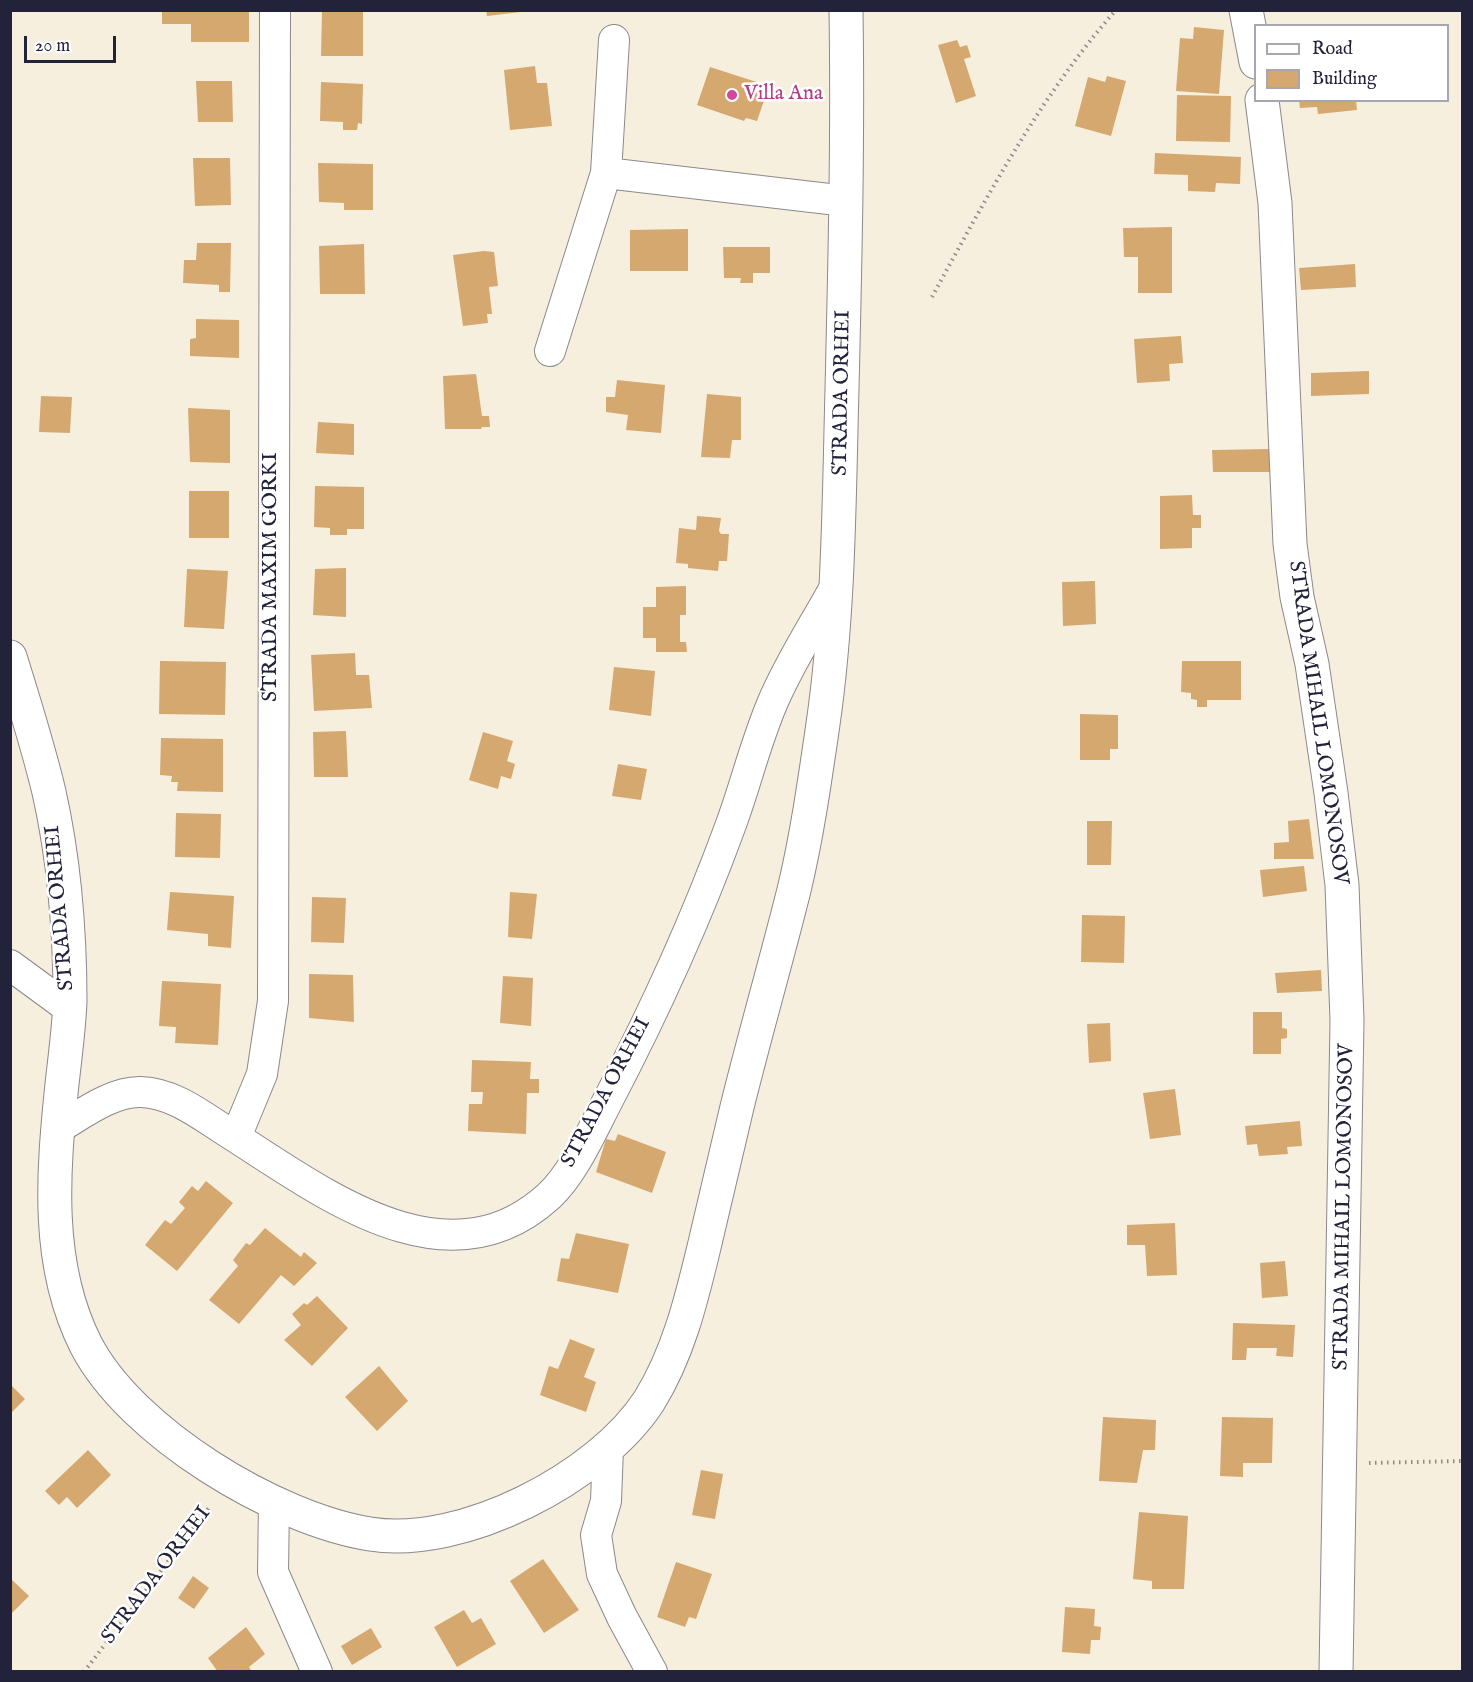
<!DOCTYPE html>
<html>
<head>
<meta charset="utf-8">
<style>
	body { margin:0 }
	#map { position:relative; width:1473px; height:1682px; overflow:hidden; background:#f6efde; font-family:"IM FELL English",serif }
	canvas { display:block }
	.frame { position:absolute; inset:0; border:12px solid #22223b; pointer-events:none }
	.legend { position:absolute; left:1254px; top:24px; width:195px; height:78px; box-sizing:border-box; background:#fff; border:2px solid #a7a7b1; margin:0; padding:8px 10px; list-style:none; font-size:18px; color:#22223b }
	.legend li { display:flex; align-items:center; gap:12px; height:30px }
	.legend b { width:30px; border:2px solid #a7a7b1 }
	.scale { position:absolute; left:24px; top:36px; width:92px; height:27px; box-sizing:border-box; border:3px solid #22223b; border-top:0; padding-left:8px; font-size:18px; line-height:21px; white-space:nowrap; color:#22223b; -webkit-text-stroke:4px #fff; paint-order:stroke }
</style>
</head>
<body>
<div id="map">
<canvas width="1473" height="1682"></canvas>
<div class="frame"></div>
<ul class="legend">
<li><b style="height:8px;background:#fff"></b>Road</li>
<li><b style="height:16px;background:#d5a870"></b>Building</li>
</ul>
<div class="scale">20 m</div>
</div>
<script>
const ctx = document.querySelector('canvas').getContext('2d');
ctx.lineJoin = 'round';
function fillPath(path, color) {
  ctx.fillStyle = color;
  ctx.fill(path, 'evenodd');
}
function strokePath(path, color, width, dash) {
  ctx.strokeStyle = color;
  ctx.lineWidth = width;
  ctx.lineCap = dash ? 'butt' : 'round';
  ctx.setLineDash(dash || []);
  ctx.stroke(path);
}
function label(font, color, halo, rows, align = 'center') {
  ctx.font = font + ' "IM FELL English",serif';
  ctx.lineWidth = 5;
  ctx.setLineDash([]);
  ctx.textBaseline = 'middle';
  ctx.strokeStyle = halo;
  ctx.fillStyle = color;
  for (const [text, x, y, turn = 0] of rows) {
    ctx.save();
    ctx.translate(x, y);
    ctx.rotate((+turn || 0) * Math.PI / 180);
    ctx.textAlign = isNaN(turn) ? turn : align;
    if (halo) ctx.strokeText(text, 0, 0);
    ctx.fillText(text, 0, 0);
    ctx.restore();
  }
}
const building = new Path2D(`
	M 162,10 L 249,10 L 249,42 L 191,42 L 191,24 L 162,24 Z
	M 322,10 L 363,10 L 363,56 L 321,56 Z
	M 486,10 L 521,10 L 521,12 L 487,16 Z
	M 1194,27 L 1224,30 L 1219,94 L 1176,91 L 1180,38 L 1193,39 Z
	M 957,40 L 960,47 L 967,45 L 971,57 L 964,59 L 976,96 L 956,103 L 938,45 Z
	M 535,66 L 537,83 L 547,83 L 552,126 L 510,130 L 504,70 Z
	M 710,67 L 769,86 L 757,121 L 746,118 L 744,121 L 697,105 Z
	M 1107,76 L 1126,81 L 1111,136 L 1075,126 L 1088,77 L 1105,82 Z
	M 196,81 L 232,81 L 233,122 L 198,122 Z
	M 321,82 L 363,84 L 362,124 L 358,123 L 357,130 L 343,130 L 343,122 L 320,121 Z
	M 1177,95 L 1231,96 L 1230,142 L 1176,141 Z
	M 1299,100 L 1356,100 L 1357,110 L 1318,114 L 1317,107 L 1300,108 Z
	M 1155,153 L 1241,157 L 1240,184 L 1216,183 L 1215,192 L 1188,191 L 1188,175 L 1154,174 Z
	M 193,158 L 230,158 L 231,205 L 195,206 Z
	M 318,163 L 373,164 L 373,210 L 344,210 L 344,203 L 319,202 Z
	M 1172,227 L 1172,293 L 1138,293 L 1138,257 L 1124,257 L 1123,228 Z
	M 688,229 L 688,271 L 630,271 L 630,230 Z
	M 197,243 L 231,243 L 230,292 L 219,292 L 219,285 L 183,283 L 184,260 L 196,260 Z
	M 364,244 L 365,294 L 320,294 L 319,246 Z
	M 723,247 L 770,247 L 770,273 L 753,273 L 753,283 L 740,283 L 741,278 L 724,278 Z
	M 484,251 L 494,252 L 498,286 L 489,287 L 492,314 L 487,314 L 488,323 L 463,326 L 453,255 Z
	M 1355,264 L 1356,287 L 1301,290 L 1299,268 Z
	M 196,319 L 239,320 L 239,358 L 190,356 L 190,339 L 196,338 Z
	M 1181,336 L 1183,363 L 1169,364 L 1170,381 L 1137,383 L 1134,339 Z
	M 1369,371 L 1369,394 L 1311,396 L 1311,373 Z
	M 476,374 L 482,416 L 489,416 L 490,427 L 482,427 L 481,429 L 445,429 L 443,376 Z
	M 617,380 L 665,385 L 661,433 L 626,430 L 628,415 L 606,412 L 606,397 L 615,397 Z
	M 707,394 L 741,397 L 741,440 L 732,440 L 730,458 L 701,457 Z
	M 41,396 L 72,397 L 70,433 L 39,432 Z
	M 188,408 L 230,410 L 230,463 L 190,462 Z
	M 318,422 L 354,424 L 354,455 L 316,453 Z
	M 1269,449 L 1270,472 L 1213,472 L 1212,450 Z
	M 315,486 L 364,487 L 364,529 L 347,529 L 347,535 L 330,535 L 330,528 L 314,527 Z
	M 189,491 L 229,491 L 229,538 L 189,538 Z
	M 1192,495 L 1193,515 L 1201,515 L 1201,528 L 1192,528 L 1192,548 L 1160,549 L 1160,496 Z
	M 697,516 L 721,518 L 719,531 L 721,534 L 729,534 L 727,561 L 719,561 L 718,571 L 688,568 L 688,564 L 676,563 L 679,528 L 696,530 Z
	M 346,568 L 346,617 L 313,615 L 315,569 Z
	M 187,569 L 228,571 L 224,629 L 184,627 Z
	M 1095,581 L 1096,624 L 1063,626 L 1062,582 Z
	M 686,586 L 686,615 L 680,615 L 680,642 L 686,642 L 687,652 L 656,652 L 656,638 L 643,638 L 643,607 L 656,607 L 656,587 Z
	M 355,653 L 356,675 L 369,675 L 372,708 L 314,711 L 311,655 Z
	M 160,661 L 226,662 L 225,715 L 159,714 Z
	M 1182,661 L 1241,661 L 1241,700 L 1207,700 L 1207,707 L 1197,707 L 1197,700 L 1191,699 L 1191,693 L 1181,692 Z
	M 614,667 L 655,671 L 651,716 L 609,710 Z
	M 1080,714 L 1118,715 L 1118,749 L 1110,749 L 1110,760 L 1080,760 Z
	M 346,731 L 348,777 L 314,777 L 313,732 Z
	M 483,732 L 513,741 L 507,761 L 515,764 L 511,779 L 501,776 L 498,789 L 469,780 Z
	M 161,738 L 223,739 L 223,792 L 177,791 L 178,782 L 171,782 L 172,776 L 160,775 Z
	M 618,764 L 647,769 L 641,800 L 612,796 Z
	M 176,813 L 221,814 L 220,858 L 175,857 Z
	M 1309,819 L 1314,859 L 1274,859 L 1274,843 L 1289,842 L 1288,821 Z
	M 1087,821 L 1112,821 L 1111,865 L 1087,865 Z
	M 1304,866 L 1307,891 L 1263,897 L 1260,870 Z
	M 170,892 L 234,896 L 231,948 L 208,946 L 208,934 L 167,930 Z
	M 510,892 L 537,894 L 532,939 L 508,937 Z
	M 312,897 L 346,898 L 344,943 L 311,942 Z
	M 1082,915 L 1125,916 L 1124,963 L 1081,962 Z
	M 1321,970 L 1322,991 L 1277,993 L 1275,973 Z
	M 309,974 L 353,975 L 354,1022 L 309,1018 Z
	M 503,976 L 533,978 L 531,1026 L 500,1023 Z
	M 162,981 L 221,984 L 218,1045 L 175,1043 L 176,1027 L 159,1026 Z
	M 1253,1012 L 1282,1012 L 1282,1028 L 1287,1029 L 1287,1038 L 1281,1039 L 1281,1054 L 1253,1054 Z
	M 1110,1023 L 1111,1061 L 1089,1063 L 1087,1024 Z
	M 472,1060 L 531,1062 L 530,1079 L 539,1079 L 539,1093 L 527,1093 L 526,1134 L 468,1131 L 469,1104 L 482,1104 L 483,1092 L 471,1092 Z
	M 1175,1089 L 1181,1135 L 1150,1139 L 1143,1093 Z
	M 1300,1121 L 1302,1146 L 1287,1147 L 1288,1154 L 1259,1156 L 1257,1144 L 1247,1145 L 1245,1126 Z
	M 618,1134 L 666,1152 L 652,1193 L 596,1172 L 606,1139 L 615,1141 Z
	M 206,1181 L 233,1203 L 177,1271 L 145,1245 L 165,1220 L 171,1224 L 185,1208 L 179,1202 L 192,1186 L 198,1191 Z
	M 1175,1223 L 1177,1275 L 1147,1276 L 1145,1245 L 1127,1245 L 1127,1225 Z
	M 265,1228 L 301,1257 L 304,1252 L 317,1263 L 294,1286 L 281,1275 L 239,1324 L 209,1300 L 238,1266 L 233,1260 L 246,1243 L 250,1245 Z
	M 576,1233 L 629,1244 L 618,1293 L 557,1281 L 561,1258 L 569,1259 Z
	M 1285,1261 L 1288,1296 L 1262,1298 L 1260,1263 Z
	M 317,1296 L 348,1328 L 312,1366 L 284,1340 L 301,1325 L 292,1314 L 304,1303 L 307,1305 Z
	M 1233,1323 L 1295,1325 L 1293,1357 L 1276,1356 L 1277,1348 L 1247,1348 L 1246,1360 L 1232,1360 Z
	M 570,1339 L 595,1349 L 584,1377 L 596,1382 L 586,1412 L 540,1395 L 549,1366 L 558,1369 Z
	M 379,1366 L 408,1401 L 377,1431 L 345,1397 Z
	M 10,1384 L 25,1399 L 10,1414 Z
	M 1103,1417 L 1156,1420 L 1155,1450 L 1143,1450 L 1137,1483 L 1099,1481 Z
	M 1222,1417 L 1273,1418 L 1272,1463 L 1243,1463 L 1243,1477 L 1220,1476 Z
	M 88,1450 L 111,1475 L 77,1508 L 67,1497 L 59,1505 L 45,1491 Z
	M 701,1470 L 723,1474 L 715,1519 L 692,1515 Z
	M 1139,1512 L 1188,1516 L 1184,1589 L 1152,1589 L 1152,1581 L 1133,1579 Z
	M 543,1559 L 579,1610 L 544,1633 L 510,1581 Z
	M 676,1562 L 712,1574 L 696,1619 L 689,1617 L 685,1627 L 657,1617 Z
	M 193,1576 L 209,1588 L 194,1609 L 178,1598 Z
	M 10,1578 L 29,1596 L 10,1615 Z
	M 1065,1607 L 1095,1609 L 1094,1626 L 1101,1627 L 1100,1640 L 1091,1640 L 1090,1654 L 1062,1652 Z
	M 464,1610 L 472,1623 L 481,1618 L 496,1644 L 457,1667 L 434,1627 Z
	M 246,1627 L 265,1654 L 249,1667 L 252,1672 L 218,1672 L 208,1658 Z
	M 371,1628 L 382,1647 L 352,1665 L 341,1646 Z`);
const path = new Path2D(`
	M 932,297 C 986,198 1041,95 1116,10
	M 1369,1463 L 1462,1461
	M 84,1672 L 211,1505`);
const minor = new Path2D(`
	M 606,173 L 846,201
	M 550,351 L 606,173 L 614,40
	M 10,965 L 70,1009
	M 57,1129 C 81,1115 112,1091 141,1092 C 174,1093 202,1116 229,1133 C 321,1191 446,1290 549,1196 C 573,1174 592,1131 607,1102 C 653,1014 696,920 730,827 C 745,787 755,744 772,704 C 789,663 815,624 836,585
	M 236,1137 L 262,1074 L 273,1001 L 275,10
	M 608,1448 L 606,1501 L 596,1535 L 602,1574 L 622,1617 L 652,1672
	M 274,1503 L 273,1572 L 317,1672`);
const secondary = new Path2D(`
	M 1246,10 L 1256,62
	M 1262,100 L 1275,203 L 1290,544 L 1297,597 L 1312,664 L 1331,793 L 1342,885 L 1347,1020 L 1336,1672`);
const primary = new Path2D(`
	M 10,657 C 24,702 38,746 49,792 C 64,859 70,931 70,1001 C 69,1028 65,1057 62,1084 C 53,1172 45,1264 86,1345 C 131,1432 275,1519 370,1534 C 462,1549 599,1478 649,1401 C 679,1353 692,1297 705,1243 C 716,1198 726,1152 737,1107 C 755,1034 776,962 794,890 C 807,836 815,779 823,724 C 839,613 839,501 842,389 C 845,263 848,137 846,10`);
const markers = [
	[732,95,6,"#d1479c"]
];
const hotelNames = [
	["Villa Ana",744,95]
];
const streetNames = [
	["STRADA ORHEI",843,393,-89],
	["STRADA MAXIM GORKI",272,577,-90],
	["STRADA MIHAIL LOMONOSOV",1317,723,82],
	["STRADA ORHEI",61,908,-95],
	["STRADA ORHEI",607,1093,-62],
	["STRADA MIHAIL LOMONOSOV",1345,1207,-89],
	["STRADA ORHEI",157,1576,-53]
];
fillPath(building, '#d5a870');
strokePath(minor, '#8c888c', 32);
strokePath(secondary, '#8c888c', 35);
strokePath(primary, '#8c888c', 35);
strokePath(path, '#8c888c', 4, [1.5, 4.5]);
strokePath(minor, '#fff', 30);
strokePath(secondary, '#fff', 33);
strokePath(primary, '#fff', 33);
for (const [x, y, r, color] of markers) {
  const dot = new Path2D();
  dot.arc(x, y, r, 0, 2 * Math.PI);
  ctx.fillStyle = color;
  ctx.fill(dot);
  strokePath(dot, '#fff', 2);
}
label('21px', '#b23c85', '#fff', hotelNames, 'left');
label('21px', '#22223b', '#fff', streetNames);
</script>
</body>
</html>
